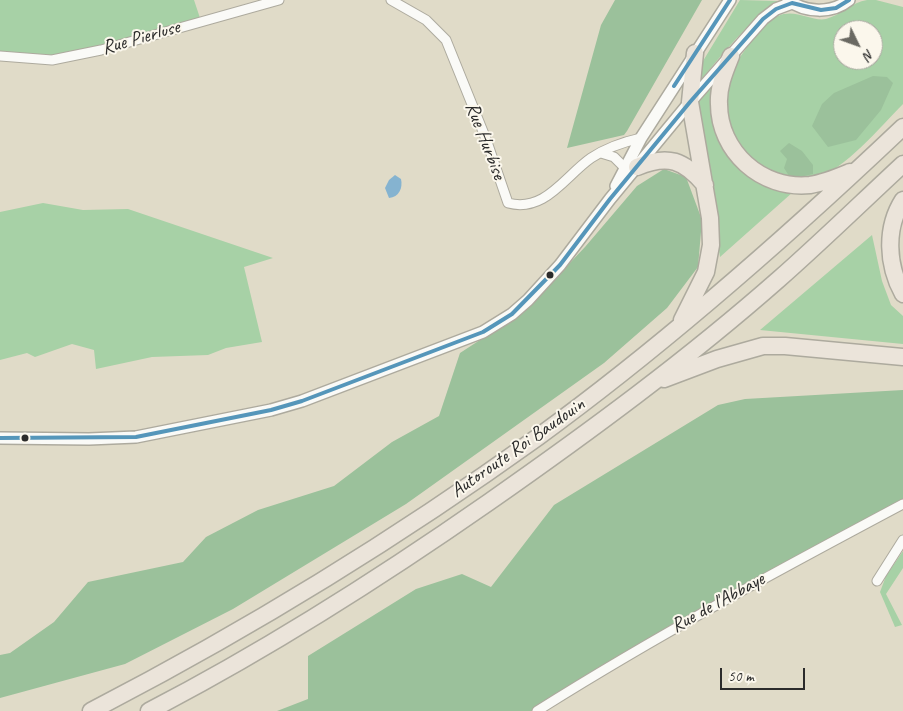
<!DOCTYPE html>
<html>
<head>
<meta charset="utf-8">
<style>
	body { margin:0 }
	#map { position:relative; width:903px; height:711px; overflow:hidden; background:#e0dbc8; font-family:Caveat,sans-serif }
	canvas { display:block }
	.north { position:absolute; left:833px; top:20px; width:50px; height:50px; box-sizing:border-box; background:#fbf7ec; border:1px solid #a8a59f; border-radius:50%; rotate:132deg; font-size:14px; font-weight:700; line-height:20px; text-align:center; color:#2b2b2b }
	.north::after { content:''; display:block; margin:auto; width:18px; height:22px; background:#6a6962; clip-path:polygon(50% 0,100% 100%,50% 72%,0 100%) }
	.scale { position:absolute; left:720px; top:668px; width:85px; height:22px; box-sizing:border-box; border:2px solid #2b2b2b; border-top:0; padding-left:6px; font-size:15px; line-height:18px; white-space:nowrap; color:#2b2b2b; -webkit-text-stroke:4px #fbf7ec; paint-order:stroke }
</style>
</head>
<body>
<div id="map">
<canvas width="903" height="711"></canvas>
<div class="north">N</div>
<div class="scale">50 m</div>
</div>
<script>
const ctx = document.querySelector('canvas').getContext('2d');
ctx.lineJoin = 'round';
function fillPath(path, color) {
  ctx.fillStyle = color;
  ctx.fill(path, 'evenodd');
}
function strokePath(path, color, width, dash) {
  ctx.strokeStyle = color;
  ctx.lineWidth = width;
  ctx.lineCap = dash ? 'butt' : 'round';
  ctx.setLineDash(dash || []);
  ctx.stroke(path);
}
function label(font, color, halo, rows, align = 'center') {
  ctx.font = font + ' Caveat,sans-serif';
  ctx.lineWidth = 4;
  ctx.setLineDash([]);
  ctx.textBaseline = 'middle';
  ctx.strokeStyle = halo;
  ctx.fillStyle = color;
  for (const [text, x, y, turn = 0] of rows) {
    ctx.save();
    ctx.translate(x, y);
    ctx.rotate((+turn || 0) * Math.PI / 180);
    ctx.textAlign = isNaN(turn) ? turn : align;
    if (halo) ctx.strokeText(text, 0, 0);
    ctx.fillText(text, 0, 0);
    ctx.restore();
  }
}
const green = new Path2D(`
	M 0,0 L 194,0 L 200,18 L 52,60 L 0,56 Z
	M 740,0 L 778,1 C 748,22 723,53 700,81 L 703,61 Z
	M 867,0 L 876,0 L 903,7 L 903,104 C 879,128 846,169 814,179 C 786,187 751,166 736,143 C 730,134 725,117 724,107 C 720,84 738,59 751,42 C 759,32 766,21 778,16 C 795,8 812,22 826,19 C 841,15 852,2 867,0 ZM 843,30 L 873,30 L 873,60 L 843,60 Z
	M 713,83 C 709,150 728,175 793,192 L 720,257 L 700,122 L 695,105 Z
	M 43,203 L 83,210 L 128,209 L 273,258 L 244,267 L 262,342 L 226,348 L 208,355 L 152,357 L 96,369 L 94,350 L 72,344 L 35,357 L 27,353 L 0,360 L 0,212 Z
	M 872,235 L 882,281 L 891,305 L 903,316 L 903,344 L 760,330 Z
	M 903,551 L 903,568 L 886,594 L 902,625 L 895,627 L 880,592 L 886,576 Z`);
const forest = new Path2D(`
	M 615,0 L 702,0 L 627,131 L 624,135 L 567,148 L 601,25 Z
	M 873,76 L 887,77 L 893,83 L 881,110 L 856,140 L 828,147 L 812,126 L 822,104 L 834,93 Z
	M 789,143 L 802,151 L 813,165 L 813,174 L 791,179 L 784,168 L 787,159 L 780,151 Z
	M 664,169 L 686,177 L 702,220 L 698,267 L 667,308 L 604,363 L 406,504 L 233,609 L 125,664 L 0,698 L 0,655 L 10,653 L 54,622 L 88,582 L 183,562 L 206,537 L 258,510 L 334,486 L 392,442 L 439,416 L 460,353 L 523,312 L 585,247 L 637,186 Z
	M 903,390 L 903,504 L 537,711 L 277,711 L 308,699 L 308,656 L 416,589 L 462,574 L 491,587 L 554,505 L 718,405 L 745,399 Z`);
const water = new Path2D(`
	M 395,175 L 401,179 C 403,188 399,197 389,198 L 385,188 L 389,180 Z`);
const minor = new Path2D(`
	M 391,0 L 426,20 L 446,40 L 486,139 L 508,203 C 545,213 565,176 591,158 C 606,148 623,142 641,138
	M 0,56 L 52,60 L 101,50 L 279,0
	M 601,153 L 614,157 L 624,167
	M 877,581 L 903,540
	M 537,711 C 656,636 779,570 903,504`);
const tertiary = new Path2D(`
	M 788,0 C 805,13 832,14 849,0
	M 616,186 L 641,138 L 730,0
	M 0,438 L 89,439 L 136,437 L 271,410 L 302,401 L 483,332 L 512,314 L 528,300 L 560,265 L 610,199 L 690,102 L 763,19 L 776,9 L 792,3`);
const motorway = new Path2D(`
	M 731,56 C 725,71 718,87 719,104 C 719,151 761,190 810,185 C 824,183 838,177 850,172
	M 637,167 C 668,154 684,160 705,185
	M 903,200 C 885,228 887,265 903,294
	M 682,320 L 706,272 L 711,245 L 710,218 L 690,102 L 695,53
	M 664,379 L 717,359 L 763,346 L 785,346 L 903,357
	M 91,711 C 246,631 396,539 538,437 C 667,343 787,237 903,127
	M 149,711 C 267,650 380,578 489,502 C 589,432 687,360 779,279 C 821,242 862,202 903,164`);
const bus1 = new Path2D(`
	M 674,86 L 730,0
	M 0,438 L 136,437 L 271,410 L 302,401 L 483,332 L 512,314 L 560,265 L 610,199 L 690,102 L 763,19 L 776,9 L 792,3 L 821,10 L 836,8 L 849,0`);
const markers = [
	[550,275,4.5,"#2b2b2b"],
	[25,438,4.5,"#2b2b2b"]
];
const streetNames = [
	["Rue Pierluse",141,38,-16],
	["Rue Hurbise",485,141,69],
	["Autoroute Roi Baudouin",518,448,-35],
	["Rue de l'Abbaye",718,603,-29]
];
fillPath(green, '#a7d1a6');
fillPath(forest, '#9bc19b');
fillPath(water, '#85b3d0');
strokePath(minor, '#adaa9e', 11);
strokePath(tertiary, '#adaa9e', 14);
strokePath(motorway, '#adaa9e', 19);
strokePath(minor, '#fafaf7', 9);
strokePath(tertiary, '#fafaf7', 11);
strokePath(motorway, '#ebe4da', 16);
strokePath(bus1, '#5596ba', 4);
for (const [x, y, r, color] of markers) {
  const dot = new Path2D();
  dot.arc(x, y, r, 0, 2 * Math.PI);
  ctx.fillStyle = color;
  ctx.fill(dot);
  strokePath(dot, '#fbf7ec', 2);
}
label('20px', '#2b2b2b', '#fbf7ec', streetNames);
</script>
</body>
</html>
